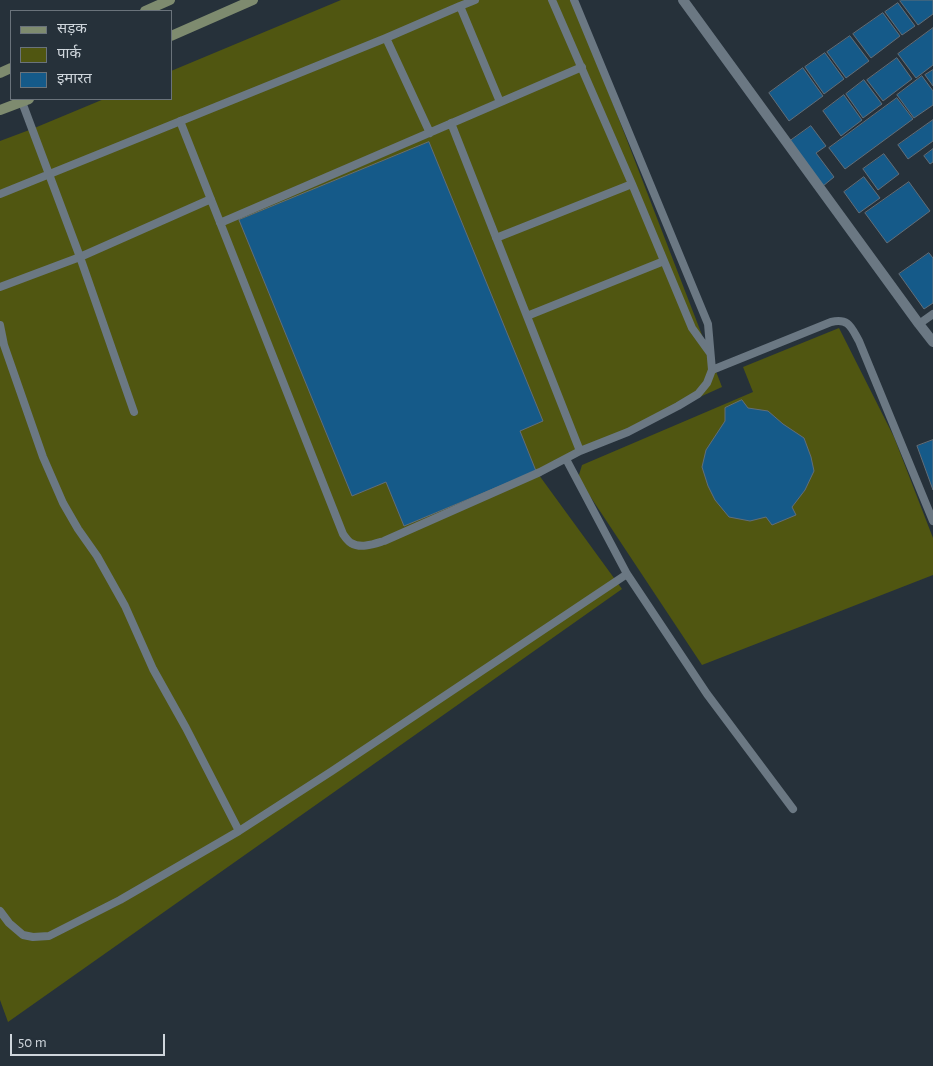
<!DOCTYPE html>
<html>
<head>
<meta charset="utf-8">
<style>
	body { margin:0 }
	#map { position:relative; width:933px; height:1066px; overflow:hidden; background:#26313a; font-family:"Alegreya Sans","Noto Sans Devanagari",sans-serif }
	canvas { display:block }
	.legend { position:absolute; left:10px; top:10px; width:162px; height:90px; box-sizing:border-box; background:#26313a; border:1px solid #6a737b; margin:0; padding:6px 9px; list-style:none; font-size:15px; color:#cfd6dc }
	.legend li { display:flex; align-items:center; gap:10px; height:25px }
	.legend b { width:25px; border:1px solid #6a737b }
	.scale { position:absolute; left:10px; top:1034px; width:155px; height:22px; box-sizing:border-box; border:2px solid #cfd6dc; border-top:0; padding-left:6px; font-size:15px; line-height:18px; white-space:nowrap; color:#cfd6dc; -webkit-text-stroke:4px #26313a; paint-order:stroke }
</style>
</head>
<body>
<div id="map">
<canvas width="933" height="1066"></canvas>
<ul class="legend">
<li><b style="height:6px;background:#7e8b6f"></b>सड़क</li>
<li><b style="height:14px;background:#505611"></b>पार्क</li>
<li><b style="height:14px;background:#155a89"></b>इमारत</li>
</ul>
<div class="scale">50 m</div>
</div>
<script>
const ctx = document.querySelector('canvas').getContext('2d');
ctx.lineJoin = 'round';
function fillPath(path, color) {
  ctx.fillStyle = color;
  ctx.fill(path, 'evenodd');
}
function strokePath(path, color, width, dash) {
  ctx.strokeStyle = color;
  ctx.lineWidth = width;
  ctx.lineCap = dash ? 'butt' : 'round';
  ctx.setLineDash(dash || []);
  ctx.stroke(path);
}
const green = new Path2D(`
	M 341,0 L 573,0 L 722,387 L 536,471 L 622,589 L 8,1022 L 0,1000 L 0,141 L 32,129 L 104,99 L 171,99 L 171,71 Z
	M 839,328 L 894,437 L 933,538 L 933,575 L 702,665 L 578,478 L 582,465 L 753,392 L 743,367 Z`);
const building = new Path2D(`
	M 901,0 L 933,0 L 933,14 L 918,25 L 900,1 Z
	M 898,3 L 915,26 L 902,35 L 885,12 Z
	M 883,13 L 900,36 L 871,58 L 853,34 Z
	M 933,28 L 933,65 L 916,78 L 898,54 Z
	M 850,36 L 869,61 L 846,78 L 827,52 Z
	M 825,53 L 844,79 L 824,94 L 805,67 Z
	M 897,58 L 912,79 L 883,101 L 867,80 Z
	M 803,68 L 823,96 L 789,121 L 769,93 Z
	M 933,70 L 933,86 L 925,75 Z
	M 922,76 L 933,91 L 933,105 L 914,118 L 897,95 Z
	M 864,80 L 882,104 L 863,118 L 846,94 Z
	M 844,95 L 862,120 L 841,136 L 823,111 Z
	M 897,98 L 913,119 L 845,169 L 829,148 Z
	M 933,120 L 933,141 L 908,159 L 898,145 Z
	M 811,126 L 826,146 L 816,153 L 834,177 L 823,186 L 790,141 Z
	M 429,142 L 543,421 L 520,431 L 536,471 L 404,526 L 386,482 L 352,496 L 239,220 Z
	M 933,149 L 933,162 L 930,164 L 924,156 Z
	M 884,154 L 899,174 L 878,190 L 863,169 Z
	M 864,177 L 880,198 L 859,213 L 844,192 Z
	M 909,182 L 930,211 L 887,243 L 865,213 Z
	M 929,253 L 933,258 L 933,303 L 924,309 L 899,274 Z
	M 742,400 L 748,408 L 768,411 L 783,424 L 804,438 L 811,457 L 814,471 L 805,490 L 792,507 L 796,515 L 772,525 L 766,517 L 750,521 L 729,517 L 715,500 L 708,486 L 702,467 L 706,450 L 725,421 L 725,408 Z
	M 933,440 L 933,490 L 917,446 Z`);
const service = new Path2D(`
	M 552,0 L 632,184 L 692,328 L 710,353
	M 460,6 L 500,102
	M 386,38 L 430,133
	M 22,102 L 80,257 L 134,412
	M 180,121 L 343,534 C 345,537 348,541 351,543 C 361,549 374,544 384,541 L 540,472 L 580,451 L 628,432 L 678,406 L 698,394 L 707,383 L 712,370 L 708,324 L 574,0
	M 451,123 L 580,451
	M 0,194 L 386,38 L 460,6 L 475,0
	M 220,223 L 582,67
	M 496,238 L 632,184
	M 0,287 L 80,257 L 211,199
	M 527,316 L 664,261
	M 919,324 L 933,314
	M 0,325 L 4,345 L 43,457 L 63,503 L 78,529 L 97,556 L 125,606 L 153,669 L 186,728 L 239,831
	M 712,370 L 831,322 C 849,318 851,327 859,341 L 933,521
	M 566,459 L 627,574 L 707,694 L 793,809
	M 0,911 L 9,923 L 23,935 L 33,937 L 49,936 L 120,900 L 239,831 L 332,771 L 627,574`);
const minor = new Path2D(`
	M 683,0 L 919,324 L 933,342`);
const secondary = new Path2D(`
	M 145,11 L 170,0
	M 171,36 L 253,0
	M 0,73 L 11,68
	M 0,110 L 29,99`);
fillPath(green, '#505611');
fillPath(building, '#155a89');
strokePath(building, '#626e79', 1);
strokePath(service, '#6b7883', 8);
strokePath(minor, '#6b7883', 10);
strokePath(secondary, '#7e8b6f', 10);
</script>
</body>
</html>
